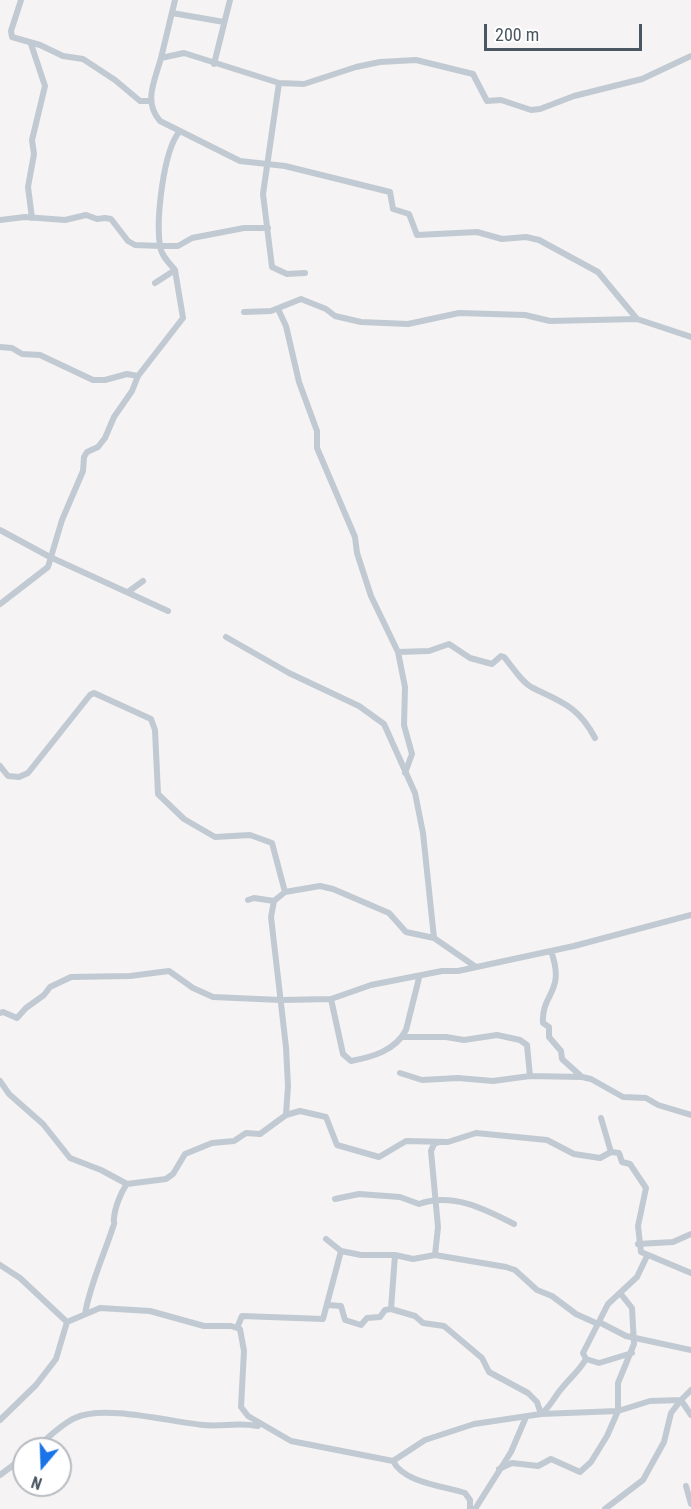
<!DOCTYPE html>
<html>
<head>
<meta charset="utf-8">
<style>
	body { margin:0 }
	#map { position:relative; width:691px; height:1509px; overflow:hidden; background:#f5f3f3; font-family:"Roboto Condensed",sans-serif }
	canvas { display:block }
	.north { position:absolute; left:12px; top:1437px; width:60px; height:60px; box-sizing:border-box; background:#fff; border:2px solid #b7bbc0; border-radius:50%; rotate:199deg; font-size:16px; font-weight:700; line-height:24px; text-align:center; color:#4a5661 }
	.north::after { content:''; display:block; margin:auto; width:21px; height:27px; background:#1a73e8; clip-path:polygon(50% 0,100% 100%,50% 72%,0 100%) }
	.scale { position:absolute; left:484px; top:24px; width:158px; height:27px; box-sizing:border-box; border:3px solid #4a5661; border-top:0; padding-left:8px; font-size:18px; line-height:21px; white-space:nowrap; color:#4a5661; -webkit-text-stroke:4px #fff; paint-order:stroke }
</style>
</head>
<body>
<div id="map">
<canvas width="691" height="1509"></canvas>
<div class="north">N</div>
<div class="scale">200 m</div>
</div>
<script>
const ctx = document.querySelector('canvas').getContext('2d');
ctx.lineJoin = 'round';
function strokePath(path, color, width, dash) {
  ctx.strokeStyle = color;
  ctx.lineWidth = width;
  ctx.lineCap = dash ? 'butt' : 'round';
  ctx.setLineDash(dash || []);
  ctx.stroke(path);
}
const minor = new Path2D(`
	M 21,0 L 11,31 L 12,37 L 40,45 L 63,56 L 83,59 L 115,80 L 140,101 L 149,101
	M 172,13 L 224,22
	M 31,44 L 45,86 L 32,140 L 34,154 L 28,187 L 32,218
	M 161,58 L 175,0
	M 214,64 L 230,0
	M 279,83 L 263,194 L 272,267 L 287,274 L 305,273
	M 0,220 L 25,217 L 65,220 L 86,215 L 97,219 L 105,218 L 111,219 L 128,241 L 135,245 L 160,246 L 178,246 L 192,238 L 244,228 L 268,228
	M 155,283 L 175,270 C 169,263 161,255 160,246 C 156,220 163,150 180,131
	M 278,309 L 286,326 L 299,382 L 317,431 L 317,448 L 355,537 L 357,553 L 371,596 L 398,652 L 405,687 L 404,725 L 412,754 L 405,773
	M 244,312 L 271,311 L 301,299 L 326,309 L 335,316 L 361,322 L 408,324 L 459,313 L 525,315 L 550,321 L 637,319 L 691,337
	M 637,319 L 598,272 L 539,240 L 526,237 L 502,239 L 477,232 L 417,235 L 409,214 L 393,209 L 390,192 L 285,166 L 240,161 L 160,121 C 143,102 155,80 161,58 L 184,53 L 279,83 L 304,84 L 356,67 L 380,62 L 416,60 L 473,74 L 487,101 L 501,100 L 531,110 L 540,109 L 574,96 L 642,79 L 691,56
	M 0,347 L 12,348 L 22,354 L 40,355 L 93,380 L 105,380 L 127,374 L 138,376
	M 0,530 L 50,557 L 168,611
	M 128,592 L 143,581
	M 0,604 L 48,567 L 62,520 L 83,471 L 84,457 L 87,452 L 98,447 L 105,438 L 114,417 L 132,391 L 138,376 L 183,318 L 175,270
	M 226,637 L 289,673 L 359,706 L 384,724 L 415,793 L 423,833 L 434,938
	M 398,652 L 429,651 L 449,644 L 470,658 L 492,664 L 501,656 L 504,657 C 512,666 522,683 533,688 C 562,702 579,707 595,738
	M 0,766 L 8,776 L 19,777 L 28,773 L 90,695 L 94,693 L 151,719 L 155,730 L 158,794 L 184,819 L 215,837 L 250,835 L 272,843 L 285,892 L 320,886 L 333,889 L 389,913 L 406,932 L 434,938 L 476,967
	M 285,892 L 274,901 L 271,917 L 286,1047 L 288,1086 L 286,1115
	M 248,900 L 254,898 L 274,901
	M 551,951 C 566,993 541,993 543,1023 L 549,1027 L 549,1037 L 561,1051 L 562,1059 L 582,1077 L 591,1079 L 623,1097 L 646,1098 L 658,1105 L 691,1115
	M 331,999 L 343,1054 L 351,1061 C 372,1057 395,1051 406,1030 L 419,978
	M 0,1013 L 3,1012 L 17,1018 L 26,1008 L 44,995 L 50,987 L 71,977 L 130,976 L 169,971 L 193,988 L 213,997 L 281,1000 L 331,999 L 371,985 L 442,971 L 458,971 L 574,946 L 691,915
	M 402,1037 L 446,1037 L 464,1040 L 497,1035 L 520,1040 L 527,1045 L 530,1076
	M 400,1073 L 422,1080 L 458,1078 L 493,1081 L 530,1076 L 582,1077
	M 0,1081 L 9,1094 L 43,1124 L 70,1158 L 101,1170 L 127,1184
	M 601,1118 L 611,1152 L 619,1153 L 622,1162 L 630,1164 L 646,1188 L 638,1226 L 641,1252 L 691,1273
	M 335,1199 L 359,1194 L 400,1197 L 419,1204 C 452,1192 485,1209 514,1224
	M 326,1239 L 341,1251 L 361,1255 L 395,1255 L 413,1259 L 435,1255 L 506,1267 L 515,1270 L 537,1290 L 552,1296 L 576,1314 L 598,1324
	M 638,1244 L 673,1242 L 691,1234
	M 435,1255 L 438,1227 L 431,1151 L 434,1144 L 439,1142
	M 0,1265 L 20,1278 L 67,1322
	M 328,1305 L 341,1306 L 345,1320 L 361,1325 L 367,1318 L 380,1317 L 385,1310 L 391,1309 L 395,1255
	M 391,1309 L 415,1316 L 423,1323 L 444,1326 L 482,1358 L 489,1372 L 528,1393 L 537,1402 L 541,1414 C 551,1406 554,1397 562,1388 C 571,1377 579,1371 586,1359 L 599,1363 L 632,1353
	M 85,1314 C 90,1284 104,1255 113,1227 C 116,1221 113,1224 114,1218 C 115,1207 121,1192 127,1184 L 166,1179 L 173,1174 L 185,1154 L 212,1143 L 234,1141 L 246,1133 L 260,1134 L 286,1115 L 300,1111 L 326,1117 L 337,1145 L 379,1157 L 406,1141 L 448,1142 L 476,1133 L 547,1140 L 574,1154 L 600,1158 L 611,1152
	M 599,1322 L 626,1336 L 691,1350
	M 237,1328 L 242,1316 L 323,1319 L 341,1251
	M 586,1359 L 583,1353 L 608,1304 L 637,1277 L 647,1256
	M 0,1420 L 36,1385 L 56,1359 L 67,1322 L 100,1308 L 150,1311 L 204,1326 L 231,1326 L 240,1329 L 244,1351 L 241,1407 L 248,1416 L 291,1441 L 393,1461 L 425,1440 L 474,1424 L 541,1414 L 618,1411 L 650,1401 L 681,1400 L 691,1390
	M 35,1449 C 47,1439 61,1424 75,1418 C 104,1404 171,1422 203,1425 C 223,1427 236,1422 258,1426
	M 393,1461 C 404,1483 444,1486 465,1493 L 470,1500 L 470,1509
	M 499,1469 L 512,1463 L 538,1466 L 551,1459 L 580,1472 L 591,1462 L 607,1436 L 618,1411 L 618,1383 L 634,1344 L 632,1308 L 620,1293
	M 0,1475 L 24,1457
	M 686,1486 L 691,1504
	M 475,1509 L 511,1452 L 526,1417
	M 605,1509 L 643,1480 L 664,1442 L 671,1413 L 681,1400 L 691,1415`);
strokePath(minor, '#c1cad2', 6);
</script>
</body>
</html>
